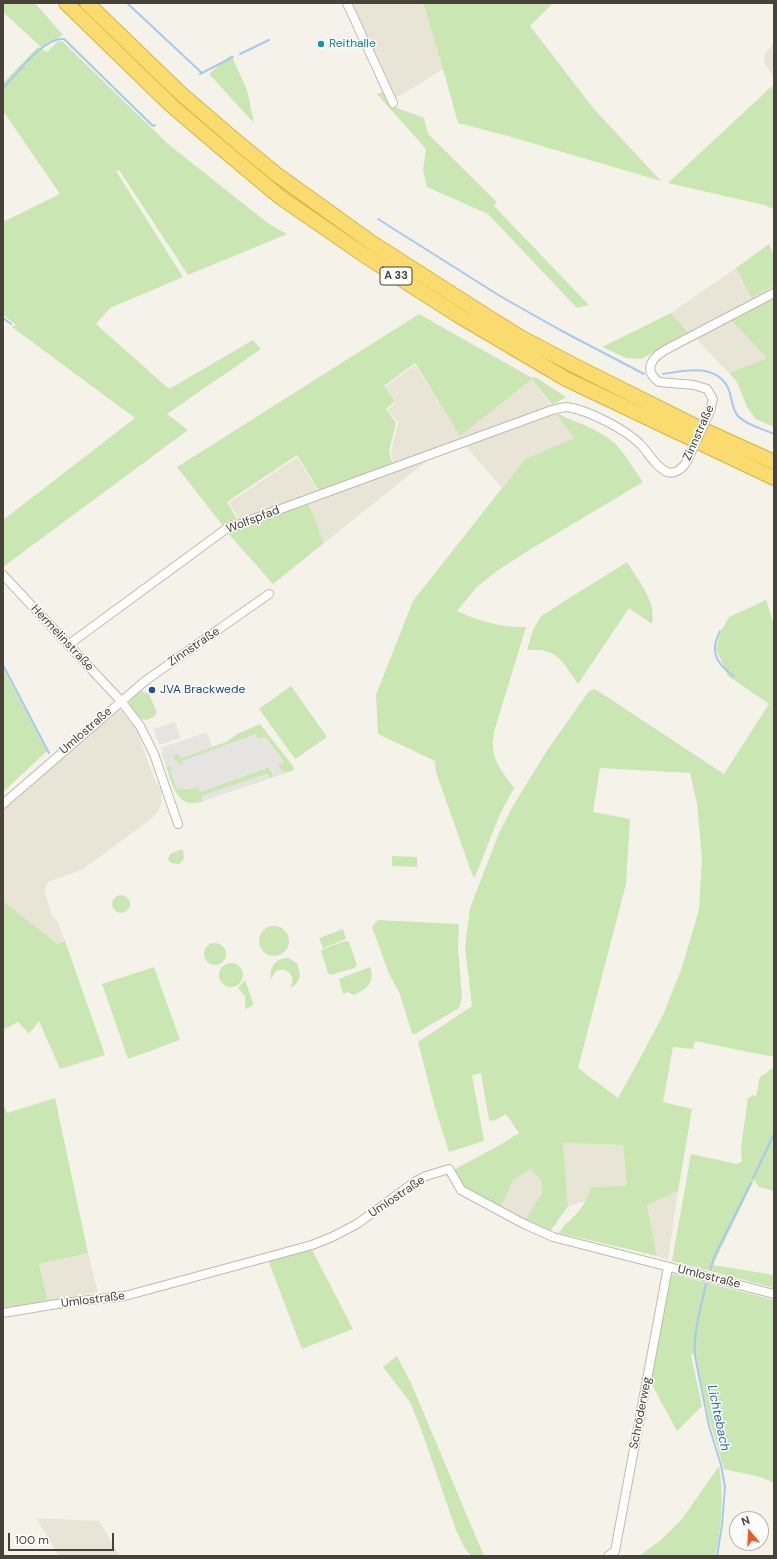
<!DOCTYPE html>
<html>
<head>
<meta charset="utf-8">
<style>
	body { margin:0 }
	#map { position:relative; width:777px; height:1559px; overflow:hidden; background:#f4f2e9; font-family:"DM Sans",sans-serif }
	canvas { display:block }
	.frame { position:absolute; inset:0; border:4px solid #484338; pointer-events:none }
	.north { position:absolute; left:729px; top:1511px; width:40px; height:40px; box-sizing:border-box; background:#fff; border:1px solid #b6b4af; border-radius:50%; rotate:341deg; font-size:11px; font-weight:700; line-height:16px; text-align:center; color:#484338 }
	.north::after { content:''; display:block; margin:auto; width:14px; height:18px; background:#f45920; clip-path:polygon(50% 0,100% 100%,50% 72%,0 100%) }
	.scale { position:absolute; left:8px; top:1533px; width:106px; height:18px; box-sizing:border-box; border:2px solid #484338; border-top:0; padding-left:5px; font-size:12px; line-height:14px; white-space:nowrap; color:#484338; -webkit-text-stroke:3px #fff; paint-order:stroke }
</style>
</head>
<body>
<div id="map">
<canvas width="777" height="1559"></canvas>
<div class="frame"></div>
<div class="north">N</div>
<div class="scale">100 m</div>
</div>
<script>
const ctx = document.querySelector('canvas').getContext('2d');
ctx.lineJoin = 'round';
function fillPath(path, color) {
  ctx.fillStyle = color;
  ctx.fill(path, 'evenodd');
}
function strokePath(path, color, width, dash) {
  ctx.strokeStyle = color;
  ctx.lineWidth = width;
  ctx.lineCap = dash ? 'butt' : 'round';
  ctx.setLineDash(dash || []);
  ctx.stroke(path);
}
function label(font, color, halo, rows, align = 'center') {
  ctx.font = font + ' "DM Sans",sans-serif';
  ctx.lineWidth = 3;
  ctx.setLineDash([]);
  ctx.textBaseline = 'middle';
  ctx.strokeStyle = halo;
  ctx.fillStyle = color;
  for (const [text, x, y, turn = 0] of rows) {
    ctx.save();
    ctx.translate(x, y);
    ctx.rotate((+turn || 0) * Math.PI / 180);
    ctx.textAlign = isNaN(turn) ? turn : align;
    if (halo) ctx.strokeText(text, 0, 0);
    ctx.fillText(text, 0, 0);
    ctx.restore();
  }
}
const residential = new Path2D(`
	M 348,3 L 423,3 L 443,69 L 393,100 Z
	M 774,43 L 774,77 L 765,64 L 764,58 L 766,52 Z
	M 736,268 L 751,298 L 774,286 L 774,297 L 767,358 L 729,373 L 671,313 Z
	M 415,365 L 460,435 L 532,379 L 574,438 L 525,459 L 502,488 L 465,445 L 433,456 L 324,543 L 308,502 L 395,470 L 391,452 L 398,422 L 387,410 L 396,402 L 385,387 Z
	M 297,457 L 319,493 L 240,521 L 229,503 Z
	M 117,710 L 122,711 L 136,729 L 156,783 L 161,790 L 162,801 L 158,812 L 151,819 L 83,869 L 48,882 L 44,891 L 52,916 L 57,921 L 65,941 L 57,944 L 39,929 L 3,901 L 3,810 Z
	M 563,1143 L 623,1145 L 627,1186 L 591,1187 L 586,1201 L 568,1206 Z
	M 531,1169 L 541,1182 L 542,1193 L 525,1221 L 501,1207 L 513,1180 Z
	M 678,1191 L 668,1260 L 657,1256 L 647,1205 Z
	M 88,1253 L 98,1292 L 48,1302 L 39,1264 Z
	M 36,1518 L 99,1521 L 120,1556 L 59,1556 Z`);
const green = new Path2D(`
	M 3,3 L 35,3 L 63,35 L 42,48 L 3,12 Z
	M 423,3 L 553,3 L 530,26 L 594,109 L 661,181 L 508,136 L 458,123 L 443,69 Z
	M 62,41 L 168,144 L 269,224 L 287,234 L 188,275 L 119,170 L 116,171 L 183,277 L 110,308 L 96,324 L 169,389 L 253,340 L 261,349 L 167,414 L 188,430 L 3,567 L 3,520 L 135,418 L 12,327 L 16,325 L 3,315 L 3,222 L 60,194 L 3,111 L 3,83 L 38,47 L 47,52 L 57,42 Z
	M 231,55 L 247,90 L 254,123 L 209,74 Z
	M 772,86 L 774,94 L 774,209 L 764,205 L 668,183 Z
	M 384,92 L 392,106 L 424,118 L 428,134 L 497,202 L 494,206 L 589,305 L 577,308 L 488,214 L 427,187 L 423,170 L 426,149 L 377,94 Z
	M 769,244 L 774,255 L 774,286 L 751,298 L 736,268 Z
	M 774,297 L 774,427 L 756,419 L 747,407 L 737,382 L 729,373 L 767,358 L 731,320 Z
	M 671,313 L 690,334 L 641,359 L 626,358 L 602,347 Z
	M 419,314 L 532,378 L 535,377 L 566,397 L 552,405 L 532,379 L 460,436 L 415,363 L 384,386 L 395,401 L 386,409 L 396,423 L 389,451 L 393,465 L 319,491 L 297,455 L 227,502 L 238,521 L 223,526 L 177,467 Z
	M 555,412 C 560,413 563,417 569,419 C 585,425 608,434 620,449 C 628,459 635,471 643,482 L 531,549 L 498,570 L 477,587 L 457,611 C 478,621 503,628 526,627 L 494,732 C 489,758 500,768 514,788 L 500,814 L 475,877 L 473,877 L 436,772 L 435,761 L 378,734 L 376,695 L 413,601 L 525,459 L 574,438 Z
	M 308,502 L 324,543 L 273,584 L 226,531 Z
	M 627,562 C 638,581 657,601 652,624 L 629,608 L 578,684 C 561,661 559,648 527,650 L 533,630 L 541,616 Z
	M 766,600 L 774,625 L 774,1057 L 695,1041 L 693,1049 L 673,1047 L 663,1102 L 692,1109 L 678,1191 L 647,1205 L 657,1256 L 559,1233 C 564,1224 571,1220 577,1213 C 584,1205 588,1197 591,1187 L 627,1186 L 623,1145 L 563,1143 L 568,1206 L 550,1232 L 525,1221 L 542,1193 L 541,1181 L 531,1169 L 513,1180 L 501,1207 L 467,1191 L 453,1170 L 500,1145 L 519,1133 L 506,1114 L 494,1121 L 489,1120 L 481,1073 L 472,1075 L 484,1141 L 449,1152 L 435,1108 L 418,1042 L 472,1006 L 465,947 L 470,908 L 499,833 L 513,806 L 548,749 L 589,691 L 595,689 L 724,774 L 769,704 L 728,676 L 716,649 L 721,631 L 729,617 ZM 600,768 L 690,773 L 697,804 L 702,858 L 699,910 L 682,967 L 663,1015 L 638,1062 L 618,1098 L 578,1068 L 626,884 L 630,819 L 593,812 Z
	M 3,668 L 47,751 L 3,792 Z
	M 291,686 L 327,737 L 295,759 L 259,709 Z
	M 141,691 L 149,694 L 157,712 L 155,716 L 147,720 L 141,719 L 129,704 L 132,697 Z
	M 260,724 L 293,766 L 294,770 L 286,773 L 282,771 L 277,764 L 284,762 L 265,737 L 182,761 L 184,766 L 182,766 L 173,759 L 174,755 L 179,754 L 181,758 L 226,742 L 237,734 Z
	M 169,765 L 173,767 L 173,769 L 170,770 L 182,788 L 186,789 L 199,787 L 200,792 L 269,767 L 273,775 L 272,778 L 270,778 L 267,774 L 202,796 L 203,801 C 177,811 172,784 166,766 Z
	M 182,849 C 185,856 185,860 179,864 L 171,863 L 168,859 L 170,854 Z
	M 392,856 L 417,857 L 417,867 L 392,866 Z
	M112 904a9 9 0 1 1 18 0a9 9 0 1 1-18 0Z
	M 3,901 L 39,929 L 57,944 L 65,941 L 105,1055 L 60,1069 L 39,1021 L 29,1034 L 18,1022 L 3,1030 Z
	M 378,920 L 459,924 L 458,947 L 462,997 L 459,1008 L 415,1034 L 412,1033 L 399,992 L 389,974 L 372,927 Z
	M259 941a15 15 0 1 1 30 0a15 15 0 1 1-30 0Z
	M 343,929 L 346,939 L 323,948 L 319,938 Z
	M 345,941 L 349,942 L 357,965 L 354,968 L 331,975 L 328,973 L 321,951 L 323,949 Z
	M204 954a11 11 0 1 1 22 0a11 11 0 1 1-22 0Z
	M 288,958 L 297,963 C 301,974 302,982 290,988 C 297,977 288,966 276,971 L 271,979 C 269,967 276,958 288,958 Z
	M219 975a12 12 0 1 1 24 0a12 12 0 1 1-24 0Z
	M 154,967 L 180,1040 L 128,1059 L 102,984 Z
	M 370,967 C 376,982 366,990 353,995 L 348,992 L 343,994 L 339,979 Z
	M 245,980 L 253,1003 L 252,1006 L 245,1009 L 245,996 L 238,988 Z
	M 774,1067 L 774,1191 L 759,1187 L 754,1180 L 713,1265 L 774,1275 L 774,1288 L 672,1261 L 691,1154 L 737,1164 L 742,1161 L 741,1147 L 748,1098 L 751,1097 L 752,1095 L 756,1096 L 760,1077 Z
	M 55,1098 L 88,1253 L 39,1264 L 48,1302 L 3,1308 L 3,1103 L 7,1113 Z
	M 308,1249 L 312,1250 L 353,1329 L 302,1349 L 268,1260 Z
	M 669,1273 L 774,1300 L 774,1483 L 761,1477 L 724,1469 L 709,1419 L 695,1353 L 691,1355 L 702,1406 L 677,1431 L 650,1381 Z
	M 397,1356 L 411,1383 L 484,1556 L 471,1556 L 464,1547 L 456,1530 L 421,1429 L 410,1402 L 383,1367 Z
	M 719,1466 C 724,1497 722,1526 715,1556 L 639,1556 L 661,1540 L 682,1519 Z`);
const parking = new Path2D(`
	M 175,722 L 181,738 L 159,745 L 154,729 Z
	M 207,732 L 212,747 L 180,758 L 179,754 L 174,755 L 173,757 L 174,760 L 182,766 L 183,766 L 182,761 L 256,734 L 258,739 L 265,737 L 284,762 L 277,764 L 282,771 L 286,773 L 272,778 L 203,801 L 201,796 L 267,774 L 269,777 L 272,778 L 273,773 L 269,767 L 200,792 L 198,787 L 192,789 L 182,788 L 177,790 L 170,770 L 173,769 L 171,765 L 166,766 L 161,753 L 163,752 L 161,748 Z`);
const stream = new Path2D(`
	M 127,3 L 202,73
	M 240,54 L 269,40
	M 200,74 L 233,57
	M 3,88 C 17,74 43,37 64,39 L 153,126 L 155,125
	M 378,219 L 500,296 L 560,330 L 644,374
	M 3,318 L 11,324
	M 663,374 C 685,370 718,363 729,390 C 732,399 732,409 738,416 C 746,425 763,429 774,434
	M 720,631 C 718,636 715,642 715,647 C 714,660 725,670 734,676
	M 3,665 L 49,753
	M 753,1178 L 774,1134
	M 710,1270 L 715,1255 L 751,1183
	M 706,1284 C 701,1308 693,1332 695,1356 L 709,1426 L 721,1465 L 725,1487 L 722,1525 L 717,1556`);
const street = new Path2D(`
	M 347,3 L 393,103
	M 710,411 L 713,399 L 707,389 L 694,385 L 659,382 C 641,369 654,356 667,349 L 774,293
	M 3,575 L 121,701 L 140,726 L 154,754 L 178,824
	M 68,645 L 226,529 L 552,410 C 557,409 562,407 567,407 C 588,410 627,430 641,445 C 649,454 656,467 667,472 C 675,475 683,468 687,461
	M 3,804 L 145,681 L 269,594
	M 3,1313 L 63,1303 L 125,1296 L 312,1245 L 332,1237 L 357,1224 L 416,1181 L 426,1176 L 449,1169 L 461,1190 L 524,1224 L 553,1237 L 774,1294
	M 608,1556 L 615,1551 L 668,1267`);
const highway = new Path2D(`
	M 66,3 L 172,106 L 226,152 L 280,197 L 364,255 L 456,314 L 566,379 L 774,478
	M 87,3 L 179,92 L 237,142 L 276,174 L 372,243 L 480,312 L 520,337 L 577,367 L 695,426 L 774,462`);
const streetBridge = new Path2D(`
	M 687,461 L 710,411`);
const markers = [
	[321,44,4,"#0f9aa8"],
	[152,690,4,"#1a4fb4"]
];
const shields = [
	[396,276,32]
];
const shieldNames = [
	["A 33",396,276]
];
const cultureNames = [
	["Reithalle",329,44]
];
const streetNames = [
	["Zinnstraße",699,433,-66],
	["Wolfspfad",253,520,-21],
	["Hermelinstraße",62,638,47],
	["Zinnstraße",194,647,-34],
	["Umlostraße",86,731,-41],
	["Umlostraße",397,1197,-34],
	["Umlostraße",709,1277,14],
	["Umlostraße",93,1300,-7],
	["Schröderweg",641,1413,-79]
];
const transitNames = [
	["JVA Brackwede",160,690]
];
const waterNames = [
	["Lichtebach",718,1418,78]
];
fillPath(residential, '#e8e5d7');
fillPath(green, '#cae7b3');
fillPath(parking, '#e6e4e1');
strokePath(stream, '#a7c9ef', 2);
strokePath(street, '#bfbbac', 10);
strokePath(highway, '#dab33d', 16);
strokePath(street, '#fff', 8);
strokePath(highway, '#fadc6e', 14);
strokePath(streetBridge, '#bfbbac', 10, []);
strokePath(streetBridge, '#fff', 8);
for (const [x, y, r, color] of markers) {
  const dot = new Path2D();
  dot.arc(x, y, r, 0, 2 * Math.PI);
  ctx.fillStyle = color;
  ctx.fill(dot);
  strokePath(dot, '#fff', 1.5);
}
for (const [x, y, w] of shields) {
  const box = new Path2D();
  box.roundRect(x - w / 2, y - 9, w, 18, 3);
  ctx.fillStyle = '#fff';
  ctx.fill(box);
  strokePath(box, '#484338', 1);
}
label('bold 11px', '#484338', null, shieldNames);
label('12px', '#0d838f', '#fff', cultureNames, 'left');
label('12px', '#484338', '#fff', streetNames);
label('12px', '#164399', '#fff', transitNames, 'left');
label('italic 13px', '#336db2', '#fff', waterNames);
</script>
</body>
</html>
